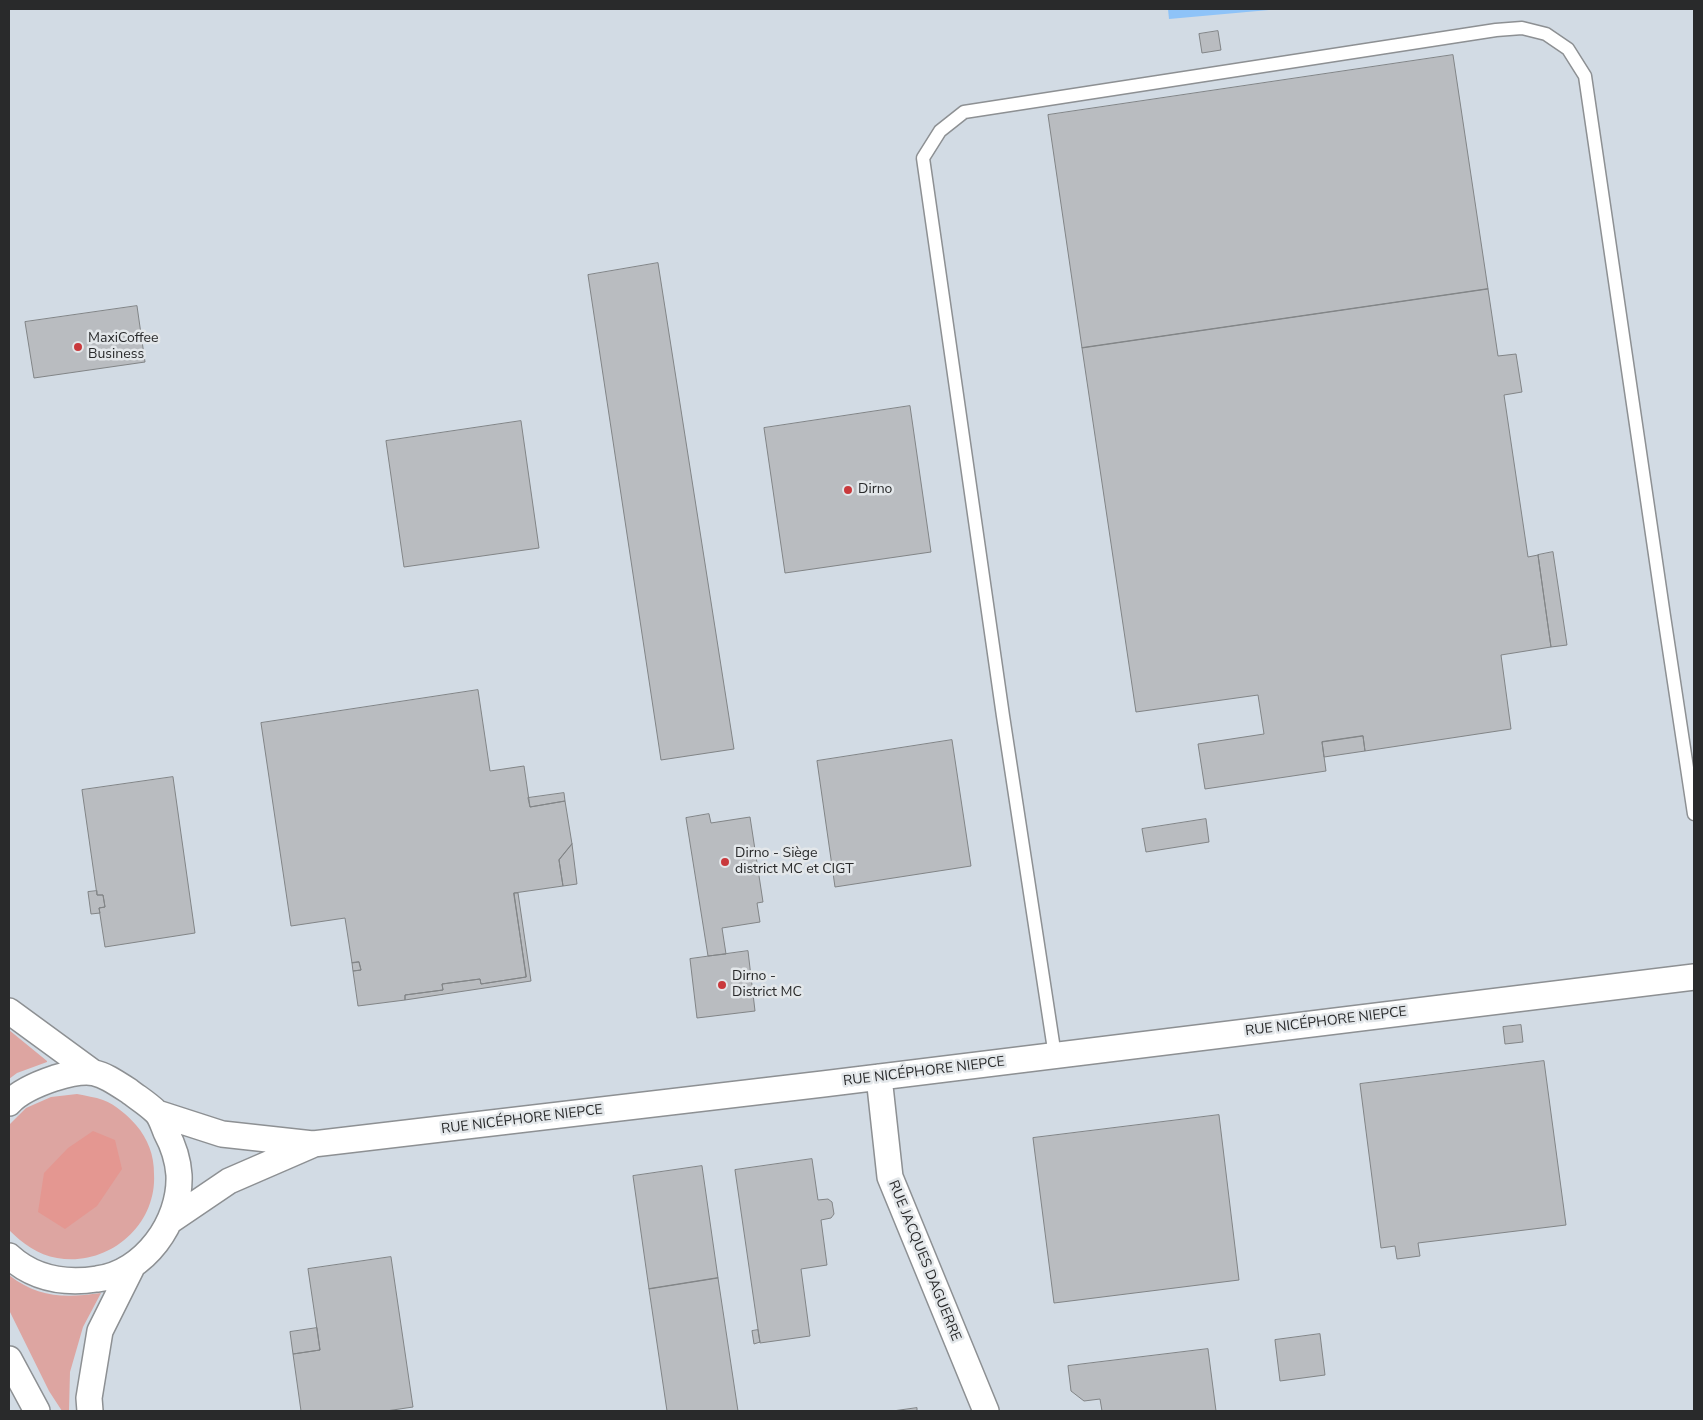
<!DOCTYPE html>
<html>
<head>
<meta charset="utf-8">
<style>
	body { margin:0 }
	#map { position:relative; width:1703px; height:1420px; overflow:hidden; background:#e3e7ea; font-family:"Nunito Sans",sans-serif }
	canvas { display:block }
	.frame { position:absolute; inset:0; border:10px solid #292a2b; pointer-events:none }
</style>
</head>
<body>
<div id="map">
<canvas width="1703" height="1420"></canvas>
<div class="frame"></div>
</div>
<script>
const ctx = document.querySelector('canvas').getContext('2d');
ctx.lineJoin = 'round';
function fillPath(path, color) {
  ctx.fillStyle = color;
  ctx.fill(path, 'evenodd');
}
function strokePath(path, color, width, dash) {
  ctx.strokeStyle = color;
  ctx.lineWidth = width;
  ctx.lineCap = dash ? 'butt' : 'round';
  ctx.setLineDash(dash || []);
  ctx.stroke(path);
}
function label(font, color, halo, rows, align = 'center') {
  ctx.font = font + ' "Nunito Sans",sans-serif';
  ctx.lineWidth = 5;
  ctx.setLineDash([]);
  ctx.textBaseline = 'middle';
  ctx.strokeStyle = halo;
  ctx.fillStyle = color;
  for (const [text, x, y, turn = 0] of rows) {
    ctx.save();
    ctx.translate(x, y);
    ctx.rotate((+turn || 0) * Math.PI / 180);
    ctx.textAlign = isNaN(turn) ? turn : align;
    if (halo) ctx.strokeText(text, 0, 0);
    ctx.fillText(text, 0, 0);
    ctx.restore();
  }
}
const built = new Path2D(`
	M 9,9 L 1694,9 L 1694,1411 L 9,1411 Z`);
const green = new Path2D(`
	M 9,1030 L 47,1061 L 47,1062 L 17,1073 L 9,1079 Z
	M 77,1094 C 86,1096 95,1097 103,1100 C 116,1105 127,1115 136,1125 C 148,1139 154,1155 154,1174 C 157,1226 108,1267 57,1258 C 38,1255 22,1243 9,1230 L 9,1125 L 26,1108 L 51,1097 Z
	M 9,1275 C 38,1298 65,1298 101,1293 L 83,1327 L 70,1372 L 69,1411 L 62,1411 L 49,1391 L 9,1310 Z`);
const forest = new Path2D(`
	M 93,1131 L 115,1140 L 122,1169 L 97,1206 L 65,1229 L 38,1212 L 44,1173 L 68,1148 Z`);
const water = new Path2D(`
	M 1168,9 L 1280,9 L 1169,19 Z`);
const building = new Path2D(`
	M 1218,31 L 1221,50 L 1202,53 L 1199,34 Z
	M 1453,55 L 1488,289 L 1082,348 L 1048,115 Z
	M 658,263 L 734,749 L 661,760 L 588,275 Z
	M 1488,289 L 1498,356 L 1516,354 L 1522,392 L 1504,395 L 1528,557 L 1538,555 L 1551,647 L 1501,655 L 1511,729 L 1365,751 L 1363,736 L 1322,742 L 1326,771 L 1205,789 L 1198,744 L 1264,734 L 1258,695 L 1136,712 L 1082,348 Z
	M 137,306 L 145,362 L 34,378 L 25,322 Z
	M 910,406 L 931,552 L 785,573 L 764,428 Z
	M 521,421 L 539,548 L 404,567 L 386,441 Z
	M 1553,552 L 1567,645 L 1551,647 L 1538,555 Z
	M 478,690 L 490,771 L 524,766 L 530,807 L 565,801 L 572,844 L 559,860 L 563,886 L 514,893 L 526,977 L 481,984 L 480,979 L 442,984 L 443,990 L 405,995 L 405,1000 L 358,1006 L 353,971 L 361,970 L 359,962 L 352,963 L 345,918 L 291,926 L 261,723 Z
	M 1363,736 L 1365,751 L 1324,757 L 1322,742 Z
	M 952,740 L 971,866 L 835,887 L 817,761 Z
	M 173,777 L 195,933 L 105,947 L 99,908 L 105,907 L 103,895 L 97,895 L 82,790 Z
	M 564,793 L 565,801 L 530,807 L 528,798 Z
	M 709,814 L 711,823 L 750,817 L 763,902 L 757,903 L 760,922 L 722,928 L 726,954 L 708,956 L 686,818 Z
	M 1206,819 L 1209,842 L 1146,852 L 1142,829 Z
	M 572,844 L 577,884 L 563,886 L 559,860 Z
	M 97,891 L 97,895 L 103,895 L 105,907 L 99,908 L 100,913 L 91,914 L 88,892 Z
	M 514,893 L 518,893 L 531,981 L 405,1000 L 405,995 L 443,990 L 442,984 L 480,979 L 481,984 L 526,977 Z
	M 748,951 L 755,1011 L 697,1018 L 690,959 Z
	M 359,962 L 361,970 L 353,971 L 352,963 Z
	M 1521,1025 L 1523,1042 L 1505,1044 L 1503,1027 Z
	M 1544,1061 L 1566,1225 L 1418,1243 L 1420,1256 L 1397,1259 L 1395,1246 L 1381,1248 L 1360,1084 Z
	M 1219,1115 L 1239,1280 L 1054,1303 L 1033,1138 Z
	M 812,1159 L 818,1200 L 828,1199 L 832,1202 L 834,1214 L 831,1218 L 821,1220 L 827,1265 L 801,1269 L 810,1336 L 760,1343 L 735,1170 Z
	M 702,1166 L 718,1278 L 649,1289 L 633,1176 Z
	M 391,1257 L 413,1407 L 386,1411 L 301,1411 L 293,1354 L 320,1350 L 308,1269 Z
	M 718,1278 L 738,1411 L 667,1411 L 649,1289 Z
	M 317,1328 L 320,1350 L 293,1354 L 290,1332 Z
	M 758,1330 L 760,1342 L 754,1344 L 752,1331 Z
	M 1320,1334 L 1325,1375 L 1280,1381 L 1275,1340 Z
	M 1208,1349 L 1216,1411 L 1102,1411 L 1100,1399 L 1084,1401 L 1071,1391 L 1068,1366 Z
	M 917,1408 L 917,1411 L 893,1411 Z`);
const service = new Path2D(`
	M 1055,1056 L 1003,716 L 923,158 L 940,131 L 964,112 L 1496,30 L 1522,28 L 1546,34 L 1568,49 L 1585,76 L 1664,616 L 1694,814`);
const minor = new Path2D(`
	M 9,1011 L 91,1071
	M 879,1077 L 890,1177 L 986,1411
	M 9,1103 C 20,1091 40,1083 55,1078 C 92,1067 98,1071 129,1091 C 138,1098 148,1104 156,1112 C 161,1117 163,1125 166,1132 C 173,1145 178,1160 179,1175 C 181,1222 144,1273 97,1279 C 64,1284 34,1279 9,1256
	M 157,1113 L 222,1134 L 313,1144 L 823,1084 L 1694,977
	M 170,1221 L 229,1181 L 312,1145
	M 9,1359 L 37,1411
	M 90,1411 L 89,1398 L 100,1331 L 133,1265`);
const markers = [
	[78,347,5,"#c9393c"],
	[848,490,5,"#c9393c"],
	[725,862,5,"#c9393c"],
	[722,985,5,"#c9393c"]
];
const poiNames = [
	["MaxiCoffee",88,339],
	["Business",88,355],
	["Dirno",858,490],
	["Dirno - Siège",735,854],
	["district MC et CIGT",735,870],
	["Dirno -",732,977],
	["District MC",732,993]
];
const streetNames = [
	["RUE NICÉPHORE NIEPCE",1326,1022,-7],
	["RUE NICÉPHORE NIEPCE",924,1072,-7],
	["RUE NICÉPHORE NIEPCE",522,1120,-7],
	["RUE JACQUES DAGUERRE",924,1261,68]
];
fillPath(built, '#d2dbe4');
fillPath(green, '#dda5a1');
fillPath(forest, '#e49791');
fillPath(water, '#8ec3f8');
fillPath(building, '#b9bcc0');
strokePath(building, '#828587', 1);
strokePath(service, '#8d9093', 15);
strokePath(minor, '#8d9093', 28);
strokePath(service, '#fff', 12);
strokePath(minor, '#fff', 25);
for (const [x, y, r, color] of markers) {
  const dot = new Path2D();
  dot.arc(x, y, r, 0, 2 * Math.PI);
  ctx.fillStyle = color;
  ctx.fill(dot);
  strokePath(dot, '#e3e7ea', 2);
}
label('14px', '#292a2b', '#e3e7ea', poiNames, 'left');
label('14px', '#292a2b', '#e3e7ea', streetNames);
</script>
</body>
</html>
